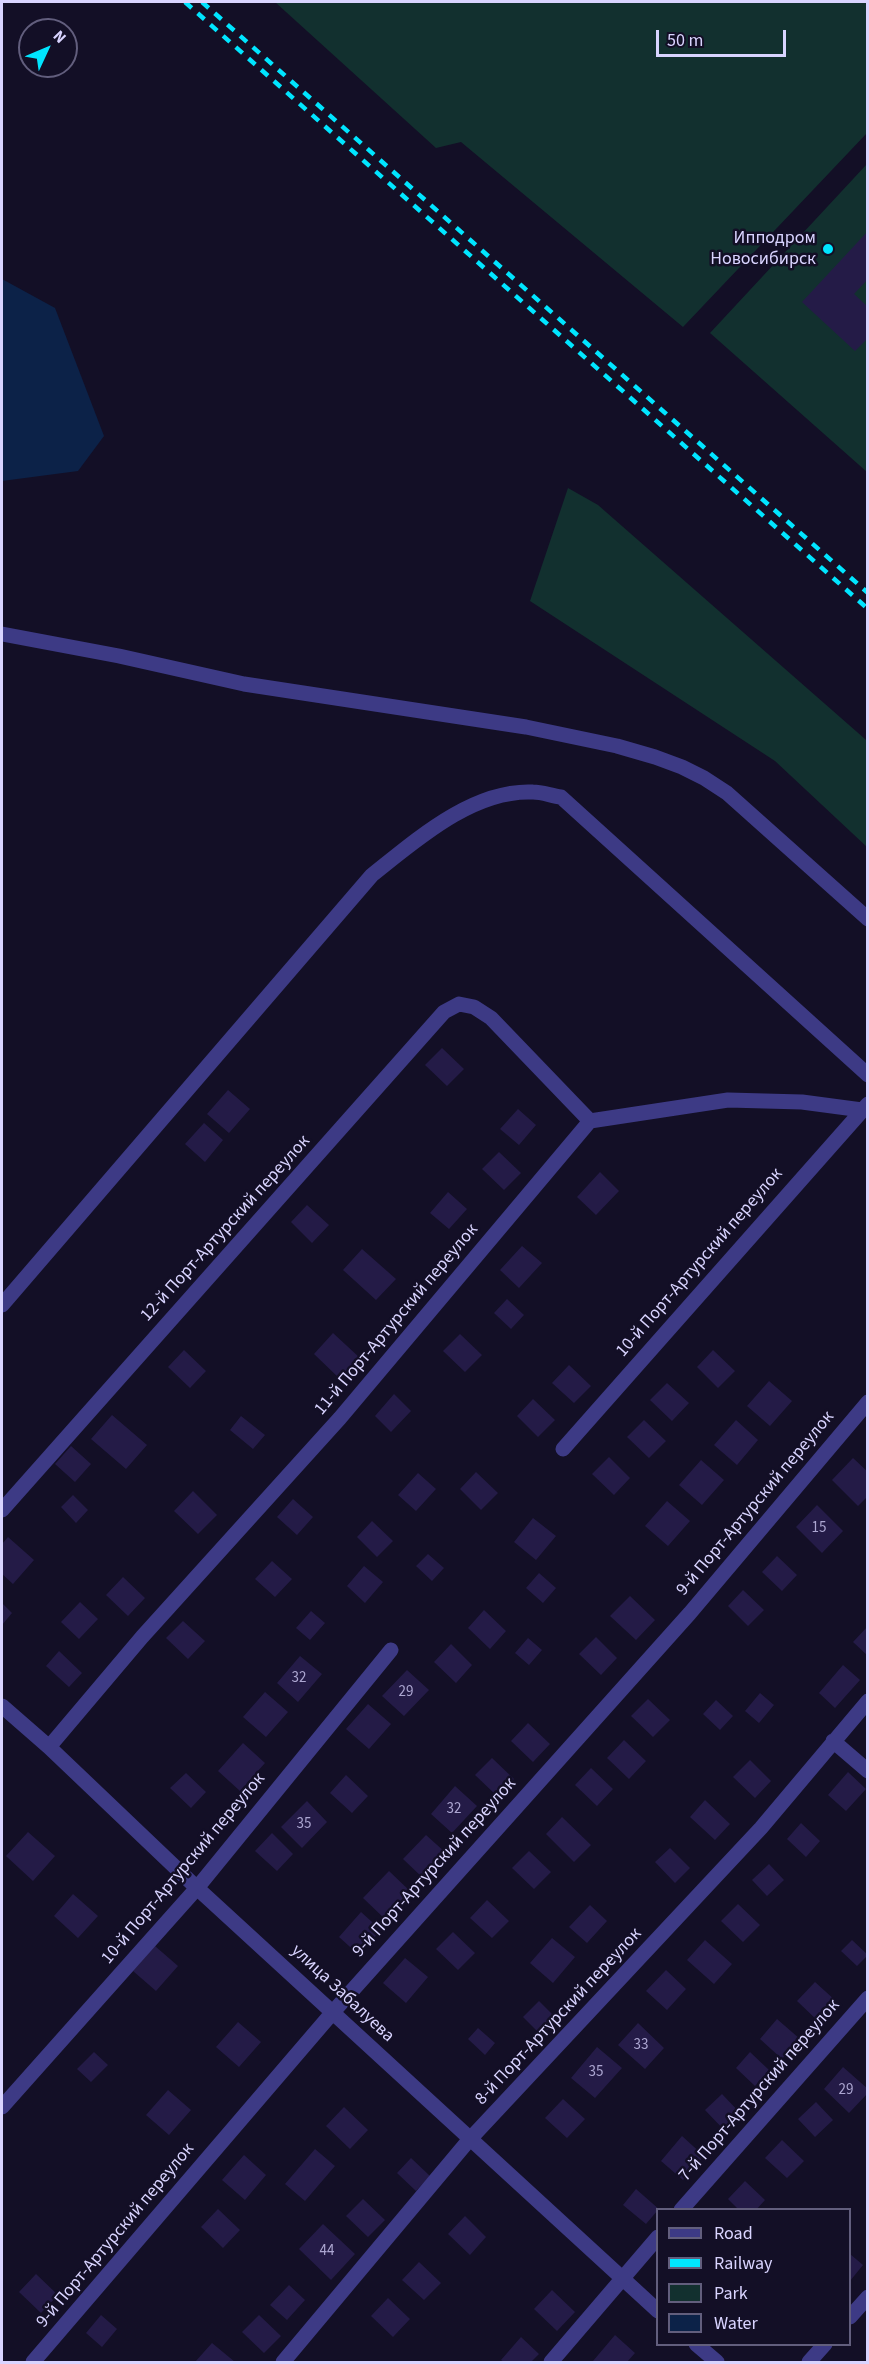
<!DOCTYPE html>
<html>
<head>
<meta charset="utf-8">
<style>
	body { margin:0 }
	#map { position:relative; width:869px; height:2364px; overflow:hidden; background:#130f26; font-family:"Source Sans 3",sans-serif }
	canvas { display:block }
	.frame { position:absolute; inset:0; border:3px solid #d9d4ff; pointer-events:none }
	.legend { position:absolute; left:656px; top:2208px; width:195px; height:138px; box-sizing:border-box; background:#130f26; border:2px solid #625e7d; margin:0; padding:8px 10px; list-style:none; font-size:18px; color:#d9d4ff }
	.legend li { display:flex; align-items:center; gap:12px; height:30px }
	.legend b { width:30px; border:2px solid #625e7d }
	.north { position:absolute; left:18px; top:18px; width:60px; height:60px; box-sizing:border-box; background:#130f26; border:2px solid #625e7d; border-radius:50%; rotate:46deg; font-size:16px; font-weight:700; line-height:24px; text-align:center; color:#d9d4ff }
	.north::after { content:''; display:block; margin:auto; width:21px; height:27px; background:#00e5ff; clip-path:polygon(50% 0,100% 100%,50% 72%,0 100%) }
	.scale { position:absolute; left:656px; top:30px; width:130px; height:27px; box-sizing:border-box; border:3px solid #d9d4ff; border-top:0; padding-left:8px; font-size:18px; line-height:21px; white-space:nowrap; color:#d9d4ff; -webkit-text-stroke:4px #130f26; paint-order:stroke }
</style>
</head>
<body>
<div id="map">
<canvas width="869" height="2364"></canvas>
<div class="frame"></div>
<ul class="legend">
<li><b style="height:8px;background:#3d3a85"></b>Road</li>
<li><b style="height:8px;background:#00e5ff"></b>Railway</li>
<li><b style="height:16px;background:#12302f"></b>Park</li>
<li><b style="height:16px;background:#0c2248"></b>Water</li>
</ul>
<div class="north">N</div>
<div class="scale">50 m</div>
</div>
<script>
const ctx = document.querySelector('canvas').getContext('2d');
ctx.lineJoin = 'round';
function fillPath(path, color) {
  ctx.fillStyle = color;
  ctx.fill(path, 'evenodd');
}
function strokePath(path, color, width, dash) {
  ctx.strokeStyle = color;
  ctx.lineWidth = width;
  ctx.lineCap = dash ? 'butt' : 'round';
  ctx.setLineDash(dash || []);
  ctx.stroke(path);
}
function label(font, color, halo, rows, align = 'center') {
  ctx.font = font + ' "Source Sans 3",sans-serif';
  ctx.lineWidth = 5;
  ctx.setLineDash([]);
  ctx.textBaseline = 'middle';
  ctx.strokeStyle = halo;
  ctx.fillStyle = color;
  for (const [text, x, y, turn = 0] of rows) {
    ctx.save();
    ctx.translate(x, y);
    ctx.rotate((+turn || 0) * Math.PI / 180);
    ctx.textAlign = isNaN(turn) ? turn : align;
    if (halo) ctx.strokeText(text, 0, 0);
    ctx.fillText(text, 0, 0);
    ctx.restore();
  }
}
const green = new Path2D(`
	M 275,2 L 867,2 L 867,133 L 683,327 L 461,142 L 436,148 Z
	M 867,164 L 867,472 L 710,333 Z
	M 568,488 L 598,505 L 865,739 L 868,742 L 867,847 L 775,761 L 530,601 Z`);
const water = new Path2D(`
	M 2,279 L 55,308 L 104,436 L 78,471 L 2,481 Z`);
const building = new Path2D(`
	M 868,231 L 868,279 L 854,294 L 868,307 L 868,338 L 855,351 L 802,302 Z
	M 442,1048 L 464,1069 L 447,1086 L 425,1065 Z
	M 228,1090 L 250,1109 L 229,1133 L 207,1114 Z
	M 518,1109 L 536,1125 L 519,1145 L 500,1129 Z
	M 204,1123 L 223,1140 L 205,1162 L 185,1144 Z
	M 499,1152 L 521,1173 L 504,1190 L 482,1169 Z
	M 600,1172 L 619,1191 L 596,1215 L 577,1197 Z
	M 448,1192 L 467,1209 L 449,1229 L 430,1213 Z
	M 307,1205 L 329,1225 L 312,1243 L 291,1222 Z
	M 522,1246 L 542,1263 L 519,1288 L 500,1270 Z
	M 362,1249 L 396,1279 L 376,1300 L 343,1270 Z
	M 507,1299 L 524,1315 L 511,1329 L 494,1313 Z
	M 333,1333 L 360,1358 L 340,1379 L 314,1354 Z
	M 460,1334 L 482,1355 L 465,1372 L 443,1351 Z
	M 184,1350 L 206,1371 L 190,1388 L 168,1367 Z
	M 713,1350 L 735,1371 L 718,1388 L 697,1367 Z
	M 569,1365 L 591,1386 L 574,1403 L 552,1383 Z
	M 769,1381 L 792,1401 L 770,1426 L 747,1406 Z
	M 667,1383 L 689,1403 L 672,1421 L 650,1400 Z
	M 394,1394 L 411,1411 L 391,1432 L 375,1416 Z
	M 533,1399 L 555,1420 L 538,1437 L 517,1416 Z
	M 112,1415 L 147,1445 L 126,1469 L 91,1439 Z
	M 241,1416 L 265,1435 L 253,1449 L 230,1430 Z
	M 644,1420 L 666,1441 L 649,1458 L 627,1437 Z
	M 736,1420 L 758,1440 L 737,1465 L 714,1445 Z
	M 71,1446 L 91,1464 L 75,1482 L 55,1464 Z
	M 609,1457 L 630,1478 L 614,1495 L 592,1474 Z
	M 853,1458 L 868,1472 L 868,1496 L 858,1506 L 832,1480 Z
	M 701,1460 L 724,1480 L 702,1505 L 679,1485 Z
	M 476,1472 L 498,1493 L 481,1510 L 460,1489 Z
	M 418,1473 L 436,1489 L 416,1511 L 398,1495 Z
	M 193,1491 L 217,1515 L 198,1534 L 174,1511 Z
	M 73,1495 L 88,1510 L 76,1523 L 61,1507 Z
	M 293,1499 L 313,1517 L 297,1535 L 277,1517 Z
	M 667,1501 L 690,1521 L 668,1546 L 645,1526 Z
	M 817,1505 L 843,1531 L 822,1553 L 796,1527 Z
	M 533,1518 L 556,1536 L 536,1560 L 514,1542 Z
	M 372,1521 L 393,1541 L 377,1557 L 357,1537 Z
	M 8,1537 L 34,1560 L 13,1584 L 2,1574 L 2,1544 Z
	M 428,1554 L 444,1568 L 432,1581 L 416,1566 Z
	M 777,1556 L 797,1575 L 782,1591 L 762,1572 Z
	M 272,1561 L 292,1579 L 275,1597 L 255,1579 Z
	M 364,1566 L 383,1582 L 365,1603 L 347,1586 Z
	M 539,1573 L 556,1588 L 543,1603 L 526,1588 Z
	M 123,1577 L 145,1598 L 128,1616 L 106,1595 Z
	M 743,1590 L 764,1610 L 748,1626 L 728,1606 Z
	M 630,1596 L 655,1620 L 636,1640 L 610,1616 Z
	M 80,1602 L 98,1619 L 79,1639 L 61,1622 Z
	M 2,1603 L 12,1613 L 2,1625 Z
	M 484,1610 L 506,1631 L 490,1649 L 468,1628 Z
	M 311,1611 L 325,1623 L 310,1640 L 296,1628 Z
	M 183,1621 L 205,1641 L 188,1659 L 166,1638 Z
	M 868,1626 L 868,1656 L 853,1642 Z
	M 596,1637 L 617,1658 L 601,1675 L 579,1654 Z
	M 528,1638 L 542,1650 L 529,1665 L 515,1653 Z
	M 451,1644 L 472,1665 L 456,1683 L 434,1662 Z
	M 59,1651 L 82,1673 L 69,1687 L 46,1666 Z
	M 300,1656 L 322,1674 L 298,1702 L 277,1683 Z
	M 843,1665 L 860,1680 L 835,1708 L 819,1693 Z
	M 407,1670 L 429,1690 L 404,1716 L 382,1696 Z
	M 265,1692 L 288,1712 L 266,1737 L 243,1717 Z
	M 760,1693 L 774,1705 L 759,1723 L 745,1711 Z
	M 648,1699 L 670,1720 L 653,1737 L 631,1716 Z
	M 716,1700 L 733,1716 L 720,1730 L 703,1714 Z
	M 368,1704 L 391,1724 L 369,1749 L 346,1729 Z
	M 528,1723 L 550,1744 L 533,1762 L 511,1741 Z
	M 624,1740 L 646,1761 L 629,1779 L 607,1758 Z
	M 243,1743 L 265,1763 L 240,1791 L 218,1771 Z
	M 492,1758 L 514,1779 L 497,1796 L 475,1775 Z
	M 750,1760 L 771,1781 L 755,1798 L 733,1777 Z
	M 591,1768 L 613,1789 L 597,1806 L 575,1785 Z
	M 848,1772 L 866,1789 L 846,1811 L 828,1795 Z
	M 186,1773 L 206,1792 L 191,1808 L 170,1788 Z
	M 346,1775 L 368,1796 L 352,1813 L 330,1793 Z
	M 455,1786 L 477,1806 L 452,1833 L 431,1814 Z
	M 705,1800 L 730,1824 L 715,1840 L 690,1817 Z
	M 307,1801 L 327,1822 L 302,1848 L 281,1827 Z
	M 562,1817 L 591,1845 L 574,1862 L 546,1834 Z
	M 801,1823 L 820,1841 L 806,1857 L 787,1839 Z
	M 28,1832 L 55,1856 L 33,1881 L 6,1856 Z
	M 272,1833 L 293,1854 L 277,1871 L 255,1851 Z
	M 426,1835 L 446,1853 L 423,1878 L 403,1859 Z
	M 670,1848 L 690,1868 L 675,1883 L 655,1862 Z
	M 529,1851 L 551,1872 L 534,1889 L 512,1868 Z
	M 769,1864 L 784,1880 L 767,1896 L 752,1880 Z
	M 389,1871 L 411,1892 L 385,1919 L 363,1898 Z
	M 73,1894 L 98,1916 L 78,1938 L 54,1916 Z
	M 487,1900 L 509,1921 L 492,1938 L 470,1918 Z
	M 738,1904 L 760,1925 L 743,1942 L 721,1921 Z
	M 590,1905 L 607,1921 L 587,1943 L 569,1927 Z
	M 361,1912 L 381,1930 L 359,1955 L 339,1937 Z
	M 453,1932 L 475,1953 L 458,1970 L 436,1949 Z
	M 552,1938 L 575,1957 L 553,1983 L 530,1963 Z
	M 705,1940 L 732,1964 L 714,1984 L 687,1960 Z
	M 852,1940 L 868,1955 L 857,1966 L 841,1951 Z
	M 155,1946 L 178,1966 L 156,1991 L 133,1971 Z
	M 405,1958 L 428,1977 L 406,2003 L 383,1983 Z
	M 666,1970 L 686,1989 L 667,2010 L 646,1991 Z
	M 815,1982 L 836,2001 L 818,2021 L 797,2001 Z
	M 539,2001 L 558,2020 L 542,2036 L 523,2017 Z
	M 777,2019 L 800,2039 L 782,2059 L 760,2039 Z
	M 238,2022 L 261,2042 L 239,2067 L 216,2047 Z
	M 638,2023 L 664,2048 L 645,2069 L 618,2045 Z
	M 478,2028 L 495,2043 L 485,2055 L 468,2039 Z
	M 597,2047 L 622,2068 L 595,2098 L 571,2078 Z
	M 94,2052 L 108,2065 L 91,2082 L 77,2069 Z
	M 750,2052 L 769,2070 L 755,2086 L 736,2068 Z
	M 843,2067 L 868,2089 L 868,2093 L 849,2113 L 824,2089 Z
	M 168,2090 L 191,2110 L 169,2135 L 146,2115 Z
	M 722,2094 L 742,2115 L 725,2131 L 705,2110 Z
	M 563,2099 L 585,2119 L 567,2138 L 545,2118 Z
	M 816,2102 L 833,2120 L 815,2137 L 798,2119 Z
	M 344,2107 L 368,2130 L 350,2149 L 326,2126 Z
	M 682,2136 L 704,2156 L 683,2180 L 661,2161 Z
	M 782,2140 L 804,2161 L 787,2178 L 765,2158 Z
	M 315,2149 L 335,2166 L 305,2201 L 285,2184 Z
	M 244,2155 L 266,2175 L 245,2200 L 222,2180 Z
	M 411,2158 L 430,2176 L 416,2191 L 397,2173 Z
	M 745,2181 L 765,2200 L 756,2210 L 739,2210 L 728,2199 Z
	M 636,2189 L 660,2210 L 658,2210 L 646,2224 L 623,2205 Z
	M 363,2199 L 385,2220 L 368,2237 L 346,2216 Z
	M 218,2209 L 240,2230 L 223,2248 L 201,2227 Z
	M 465,2216 L 486,2237 L 470,2255 L 448,2234 Z
	M 323,2224 L 355,2254 L 331,2280 L 299,2249 Z
	M 850,2254 L 863,2265 L 850,2281 Z
	M 419,2262 L 441,2283 L 424,2300 L 402,2280 Z
	M 36,2274 L 58,2295 L 41,2313 L 19,2292 Z
	M 289,2285 L 305,2300 L 287,2320 L 270,2305 Z
	M 552,2290 L 575,2312 L 557,2331 L 534,2309 Z
	M 388,2298 L 410,2319 L 393,2337 L 371,2316 Z
	M 101,2315 L 117,2329 L 102,2347 L 86,2333 Z
	M 259,2315 L 281,2336 L 264,2353 L 242,2332 Z
	M 615,2335 L 635,2353 L 627,2362 L 595,2362 L 593,2361 Z
	M 521,2337 L 539,2354 L 531,2362 L 504,2362 L 501,2360 Z
	M 212,2343 L 235,2362 L 195,2362 Z`);
const minor = new Path2D(`
	M 2,634 L 119,656 L 244,684 L 526,727 L 617,746 L 655,757 L 682,767 L 704,778 L 727,793 L 868,919
	M 2,1305 L 372,875 C 416,840 473,789 533,792 C 542,792 552,796 561,797 L 868,1075
	M 563,1449 L 868,1104
	M 2,1510 L 444,1012 L 459,1004 L 474,1007 L 491,1018 L 590,1121
	M 2,1706 L 49,1747 L 197,1888 L 658,2311
	M 833,1741 L 868,1771
	M 49,1747 L 142,1637 L 340,1418 L 590,1121 L 728,1100 L 802,1102 L 862,1110
	M 2,2107 L 197,1888 L 391,1650
	M 681,2210 L 868,1998
	M 850,2317 L 868,2297
	M 696,2344 L 717,2362
	M 33,2362 L 333,2012 L 690,1613 L 868,1402
	M 283,2362 L 469,2140 L 761,1828 L 868,1701
	M 551,2362 L 658,2237
	M 809,2362 L 825,2344`);
const rail = new Path2D(`
	M 185,2 L 868,609
	M 202,2 L 868,593`);
const markers = [
	[828,249,6,"#00e5ff"]
];
const numberNames = [
	["15",819,1529],
	["32",299,1679],
	["29",406,1693],
	["32",454,1810],
	["35",304,1825],
	["33",641,2046],
	["35",596,2073],
	["29",846,2091],
	["44",327,2252]
];
const poiNames = [
	["Ипподром",816,239],
	["Новосибирск",816,260]
];
const streetNames = [
	["12-й Порт-Артурский переулок",226,1229,-48],
	["10-й Порт-Артурский переулок",700,1263,-49],
	["11-й Порт-Артурский переулок",397,1320,-50],
	["9-й Порт-Артурский переулок",756,1504,-50],
	["9-й Порт-Артурский переулок",435,1868,-48],
	["10-й Порт-Артурский переулок",184,1869,-50],
	["улица Забалуева",342,1994,43],
	["8-й Порт-Артурский переулок",559,2017,-47],
	["7-й Порт-Артурский переулок",760,2091,-49],
	["9-й Порт-Артурский переулок",116,2236,-50]
];
fillPath(green, '#12302f');
fillPath(water, '#0c2248');
fillPath(building, '#241b47');
strokePath(minor, '#3d3a85', 15);
strokePath(rail, '#00e5ff', 4.5, [9, 8]);
for (const [x, y, r, color] of markers) {
  const dot = new Path2D();
  dot.arc(x, y, r, 0, 2 * Math.PI);
  ctx.fillStyle = color;
  ctx.fill(dot);
  strokePath(dot, '#130f26', 2);
}
label('15px', '#aca6d1', null, numberNames);
label('18px', '#d9d4ff', '#130f26', poiNames, 'right');
label('18px', '#d9d4ff', '#130f26', streetNames);
</script>
</body>
</html>
